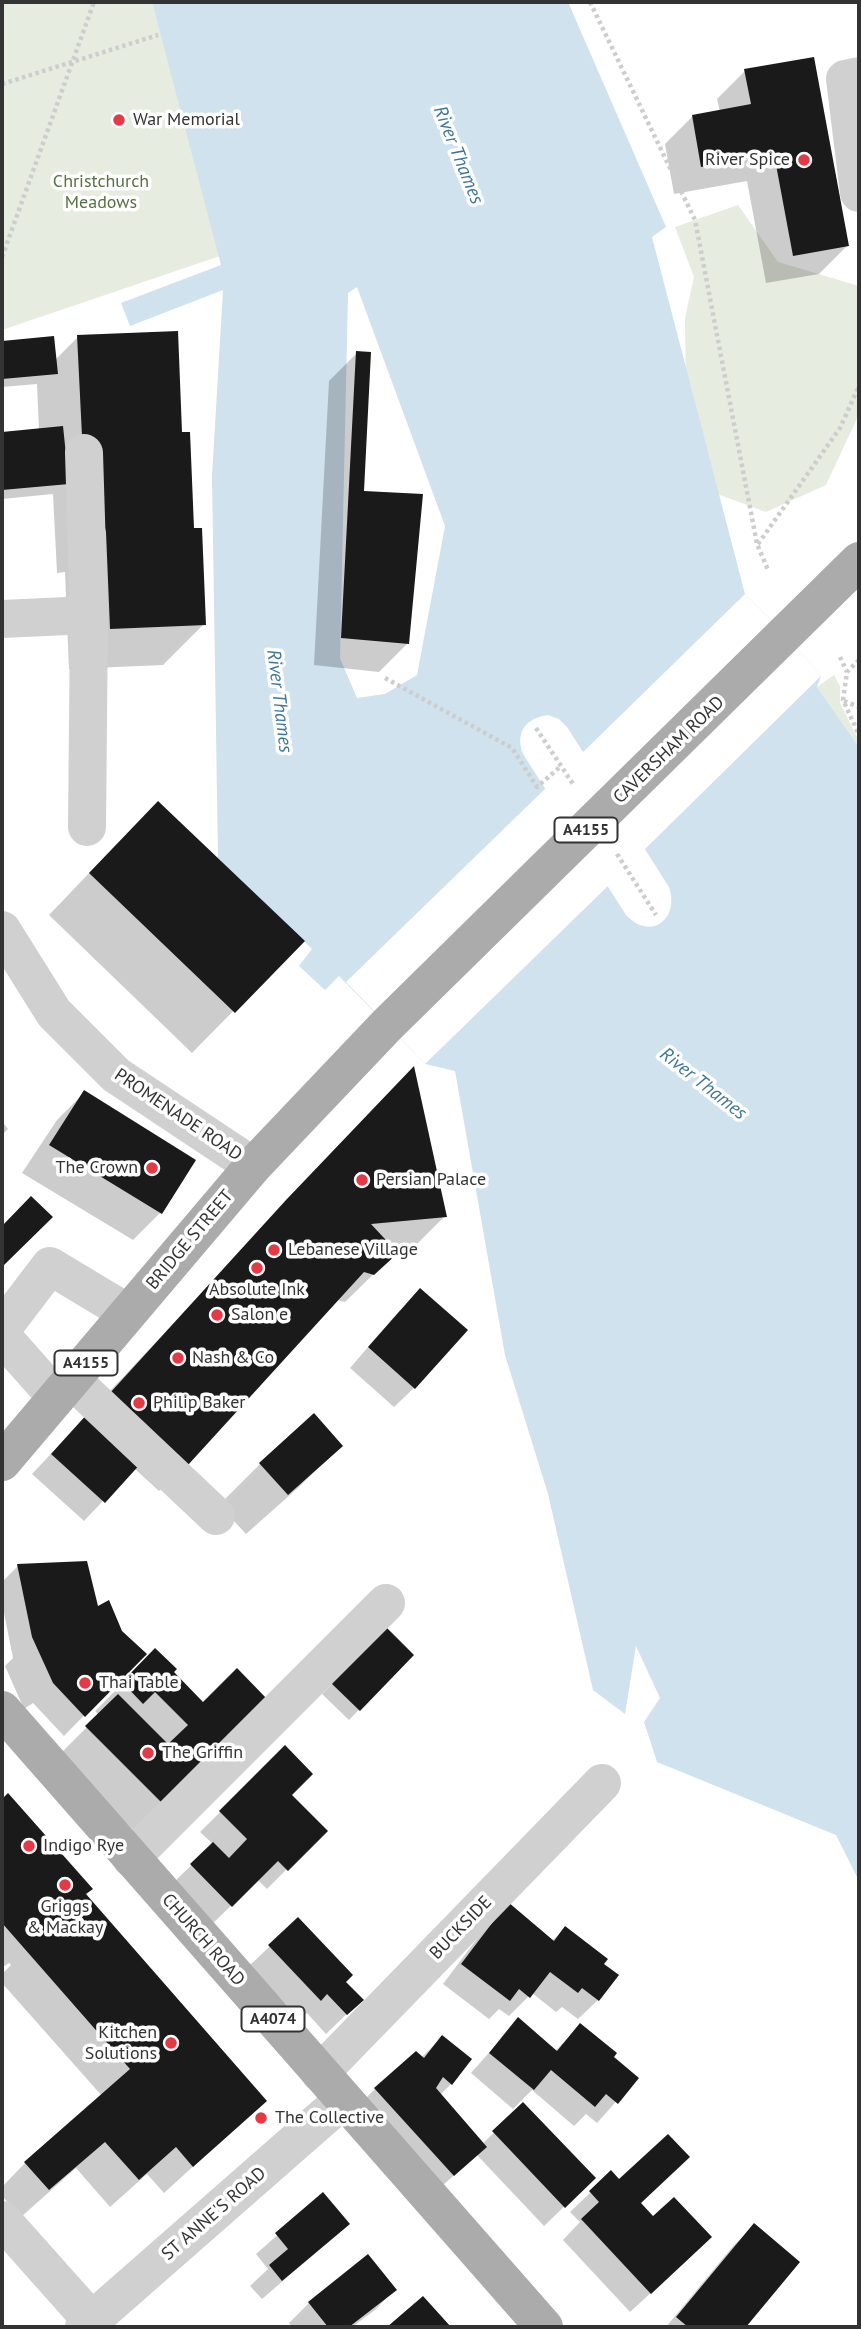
<!DOCTYPE html>
<html>
<head>
<meta charset="utf-8">
<style>
	body { margin:0 }
	#map { position:relative; width:861px; height:2329px; overflow:hidden; background:#fff; font-family:"PT Sans",sans-serif }
	canvas { display:block }
	.frame { position:absolute; inset:0; border:4px solid #333; pointer-events:none }
</style>
</head>
<body>
<div id="map">
<canvas width="861" height="2329"></canvas>
<div class="frame"></div>
</div>
<script>
const ctx = document.querySelector('canvas').getContext('2d');
ctx.lineJoin = 'round';
function fillPath(path, color) {
  ctx.fillStyle = color;
  ctx.fill(path, 'evenodd');
}
function strokePath(path, color, width, dash) {
  ctx.strokeStyle = color;
  ctx.lineWidth = width;
  ctx.lineCap = dash ? 'butt' : 'round';
  ctx.setLineDash(dash || []);
  ctx.stroke(path);
}
function label(font, color, halo, rows, align = 'center') {
  ctx.font = font + ' "PT Sans",sans-serif';
  ctx.lineWidth = 7;
  ctx.setLineDash([]);
  ctx.textBaseline = 'middle';
  ctx.strokeStyle = halo;
  ctx.fillStyle = color;
  for (const [text, x, y, turn = 0] of rows) {
    ctx.save();
    ctx.translate(x, y);
    ctx.rotate((+turn || 0) * Math.PI / 180);
    ctx.textAlign = isNaN(turn) ? turn : align;
    if (halo) ctx.strokeText(text, 0, 0);
    ctx.fillText(text, 0, 0);
    ctx.restore();
  }
}
const green = new Path2D(`
	M 2,2 L 152,2 L 220,256 L 2,330 Z
	M 738,205 L 778,262 L 859,286 L 859,414 L 826,485 L 766,512 L 709,491 L 686,418 L 685,318 L 694,277 L 675,227 Z
	M 834,675 L 840,686 L 840,703 L 859,741 L 859,747 L 817,687 Z`);
const water = new Path2D(`
	M 152,2 L 568,2 L 666,227 L 652,237 L 745,594 L 786,635 L 821,676 L 817,687 L 859,747 L 859,1881 L 836,1835 L 657,1762 L 644,1722 L 660,1698 L 636,1646 L 625,1714 L 593,1690 L 548,1494 L 505,1355 L 455,1071 L 425,1064 L 339,976 L 325,990 L 299,966 L 312,949 L 218,858 L 212,476 L 223,290 L 130,326 L 121,303 L 221,265 ZM 357,287 L 445,526 L 417,675 L 385,694 L 357,698 L 340,658 L 348,293 ZM 548,715 L 559,719 L 567,727 L 669,887 C 680,920 650,941 626,915 L 523,754 C 515,733 525,718 548,715 Z`);
const pier = new Path2D(`
	M 745,594 L 786,635 L 821,676 L 642,852 L 580,755 Z
	M 548,786 L 610,884 L 425,1064 L 346,982 Z`);
const shadow = new Path2D(`
	M 745,71 L 847,246 L 819,274 L 766,283 L 747,181 L 674,194 L 665,144 L 692,117 L 720,112 L 717,99 Z
	M 78,337 L 192,530 L 204,624 L 163,665 L 69,669 L 65,572 L 57,573 L 53,494 L 2,499 L 2,434 L 39,430 L 37,384 L 2,387 L 2,342 L 53,338 L 55,360 Z
	M 357,353 L 362,492 L 407,644 L 379,672 L 314,665 L 329,381 Z
	M 117,844 L 302,941 L 192,1053 L 49,915 Z
	M 85,1092 L 161,1212 L 133,1240 L 22,1173 L 57,1120 Z
	M 387,1096 L 445,1216 L 417,1244 L 390,1247 L 395,1253 L 345,1302 L 337,1300 L 159,1491 L 134,1468 L 84,1521 L 32,1474 Z
	M 2,1121 L 8,1129 L 2,1135 Z
	M 400,1310 L 414,1388 L 394,1407 L 350,1368 Z
	M 340,1446 L 299,1487 L 246,1534 L 219,1505 L 260,1464 Z
	M 18,1566 L 96,1605 L 144,1654 L 64,1736 L 33,1703 L 24,1709 L 5,1666 L 13,1658 L 2,1603 L 2,1582 Z
	M 386,1629 L 412,1655 L 349,1720 L 322,1694 Z
	M 155,1651 L 171,1673 L 203,1704 L 265,1700 L 134,1831 L 59,1755 L 99,1715 L 95,1711 Z
	M 285,1748 L 290,1795 L 325,1831 L 267,1889 L 258,1880 L 211,1925 L 171,1885 L 213,1844 L 200,1832 Z
	M 8,1796 L 84,1895 L 265,2101 L 164,2193 L 147,2174 L 110,2207 L 76,2168 L 21,2217 L 2,2196 L 2,2187 L 25,2163 L 102,2096 L 2,1983 L 2,1974 L 11,1965 L 9,1963 L 3,1967 L 2,1966 L 2,1801 Z
	M 298,1920 L 344,1982 L 361,2000 L 326,2034 L 307,2013 L 300,2019 L 249,1966 Z
	M 488,1924 L 552,1941 L 565,1928 L 602,1964 L 598,2000 L 578,2019 L 562,2007 L 556,2012 L 532,1993 L 509,2016 L 499,2009 L 489,2019 L 443,1984 Z
	M 518,2020 L 555,2051 L 581,2025 L 612,2057 L 637,2078 L 597,2123 L 586,2114 L 574,2126 L 532,2090 L 513,2109 L 471,2073 Z
	M 442,2037 L 451,2084 L 440,2095 L 482,2144 L 523,2105 L 573,2198 L 544,2226 L 477,2155 L 433,2194 L 355,2109 L 375,2089 L 421,2058 Z
	M 611,2173 L 690,2257 L 630,2312 L 563,2240 L 580,2222 L 570,2212 Z
	M 323,2195 L 347,2224 L 327,2243 L 262,2299 L 250,2286 L 268,2269 L 256,2254 Z
	M 754,2226 L 798,2262 L 744,2327 L 666,2327 L 734,2245 Z
	M 368,2256 L 394,2290 L 375,2310 L 352,2327 L 292,2327 L 289,2323 L 309,2303 Z`);
const building = new Path2D(`
	M 814,57 L 849,246 L 793,256 L 774,154 L 701,167 L 692,115 L 751,104 L 744,69 Z
	M 178,331 L 182,432 L 190,432 L 194,528 L 202,528 L 206,625 L 110,629 L 106,532 L 82,436 L 77,335 Z
	M 54,336 L 58,374 L 2,379 L 2,341 Z
	M 356,351 L 371,352 L 364,491 L 423,494 L 409,644 L 341,638 Z
	M 63,426 L 69,484 L 2,490 L 2,432 Z
	M 158,801 L 305,941 L 235,1013 L 89,873 Z
	M 414,1066 L 447,1217 L 371,1224 L 398,1253 L 374,1275 L 364,1272 L 188,1465 L 110,1393 L 286,1200 Z
	M 84,1090 L 196,1160 L 162,1214 L 49,1145 Z
	M 31,1196 L 53,1217 L 2,1267 L 2,1226 Z
	M 420,1288 L 468,1330 L 415,1389 L 368,1347 Z
	M 89,1412 L 143,1461 L 105,1503 L 51,1454 Z
	M 314,1413 L 343,1446 L 288,1495 L 259,1463 Z
	M 87,1561 L 98,1606 L 109,1600 L 122,1631 L 147,1654 L 85,1717 L 53,1683 L 32,1637 L 17,1564 Z
	M 386,1627 L 414,1655 L 360,1711 L 331,1683 Z
	M 155,1648 L 177,1669 L 174,1672 L 203,1702 L 237,1668 L 268,1700 L 163,1804 L 85,1726 L 118,1694 L 168,1744 L 188,1725 L 155,1692 L 143,1704 L 122,1682 Z
	M 285,1745 L 313,1774 L 292,1795 L 328,1831 L 288,1871 L 278,1861 L 232,1907 L 190,1864 L 213,1842 L 229,1858 L 247,1839 L 219,1811 Z
	M 8,1793 L 93,1889 L 86,1894 L 267,2101 L 193,2167 L 176,2147 L 139,2180 L 105,2142 L 49,2190 L 24,2162 L 130,2069 L 2,1923 L 2,1799 Z
	M 508,1902 L 554,1941 L 565,1926 L 608,1959 L 604,1964 L 619,1975 L 599,2001 L 582,1988 L 578,1993 L 550,1972 L 530,1998 L 519,1989 L 510,2001 L 461,1964 Z
	M 298,1917 L 353,1975 L 346,1982 L 364,2000 L 347,2015 L 327,1994 L 321,2001 L 268,1945 Z
	M 518,2017 L 557,2051 L 580,2023 L 617,2053 L 614,2057 L 639,2078 L 618,2104 L 606,2094 L 595,2107 L 551,2070 L 534,2090 L 489,2053 Z
	M 442,2035 L 472,2059 L 452,2085 L 443,2077 L 436,2088 L 487,2147 L 454,2176 L 374,2088 L 416,2051 L 424,2058 Z
	M 523,2102 L 596,2178 L 565,2208 L 492,2131 Z
	M 668,2134 L 690,2157 L 641,2203 L 653,2216 L 674,2197 L 712,2237 L 651,2294 L 581,2219 L 599,2202 L 589,2191 L 611,2170 L 619,2179 Z
	M 323,2192 L 350,2224 L 282,2281 L 269,2265 L 288,2249 L 275,2233 Z
	M 754,2223 L 800,2262 L 746,2327 L 688,2327 L 676,2317 Z
	M 368,2254 L 397,2290 L 349,2327 L 328,2327 L 308,2302 Z
	M 423,2296 L 451,2327 L 387,2327 Z`);
const path = new Path2D(`
	M 590,2 L 695,220 L 757,544 L 768,570
	M 2,84 L 158,35
	M 2,257 L 94,2
	M 758,544 L 840,428 L 859,386
	M 840,657 L 847,672
	M 859,660 L 847,672 L 843,700 L 859,735
	M 385,678 L 512,748 L 537,787 L 561,766
	M 844,701 L 859,707
	M 536,728 L 573,784
	M 617,854 L 656,915`);
const minor = new Path2D(`
	M 859,76 L 845,79 L 859,193
	M 84,453 L 89,615
	M 2,619 L 89,615 L 87,827
	M 2,930 L 54,1013 L 116,1075 L 253,1166
	M 2,1329 L 50,1266 L 128,1313
	M 2,1336 L 56,1397
	M 72,1380 L 216,1516
	M 131,1858 L 386,1603
	M 320,2073 L 602,1783
	M 2,2220 L 92,2321
	M 84,2327 L 343,2100`);
const major = new Path2D(`
	M 2,1462 L 253,1166 L 387,1025 L 859,561
	M 2,1710 L 544,2327`);
const markers = [
	[119,120,7,"#e63946"],
	[804,160,7,"#e63946"],
	[152,1168,7,"#e63946"],
	[362,1180,7,"#e63946"],
	[274,1250,7,"#e63946"],
	[257,1268,7,"#e63946"],
	[217,1315,7,"#e63946"],
	[178,1358,7,"#e63946"],
	[139,1403,7,"#e63946"],
	[85,1683,7,"#e63946"],
	[148,1753,7,"#e63946"],
	[29,1846,7,"#e63946"],
	[65,1885,7,"#e63946"],
	[171,2043,7,"#e63946"],
	[261,2118,7,"#e63946"]
];
const shields = [
	[586,830,63],
	[86,1363,63],
	[273,2019,63]
];
const shieldNames = [
	["A4155",586,830],
	["A4155",86,1363],
	["A4074",273,2019]
];
const poiNames = [
	["War Memorial",133,120],
	["River Spice",790,160,"right"],
	["The Crown",138,1168,"right"],
	["Persian Palace",376,1180],
	["Lebanese Village",288,1250],
	["Absolute Ink",257,1290,"center"],
	["Salon e",231,1315],
	["Nash & Co",192,1358],
	["Philip Baker",153,1403],
	["Thai Table",99,1683],
	["The Griffin",162,1753],
	["Indigo Rye",43,1846],
	["Griggs",65,1907,"center"],
	["& Mackay",65,1928,"center"],
	["Kitchen",157,2033,"right"],
	["Solutions",157,2054,"right"],
	["The Collective",275,2118]
];
const parkNames = [
	["Christchurch",101,182],
	["Meadows",101,203]
];
const streetNames = [
	["CAVERSHAM ROAD",669,750,-44],
	["PROMENADE ROAD",178,1115,34],
	["BRIDGE STREET",190,1240,-50],
	["BUCKSIDE",461,1928,-46],
	["CHURCH ROAD",203,1940,49],
	["ST ANNE'S ROAD",214,2214,-41]
];
const waterNames = [
	["River Thames",458,155,68],
	["River Thames",279,701,83],
	["River Thames",703,1084,38]
];
fillPath(green, '#e6ecdf');
fillPath(water, '#cfe2ee');
fillPath(pier, '#fff');
fillPath(shadow, '#0003');
fillPath(building, '#1a1a1a');
strokePath(path, '#cdcdcd', 4.5, [3.5, 3.5]);
strokePath(minor, '#d0d0d0', 38);
strokePath(major, '#ababab', 38);
for (const [x, y, r, color] of markers) {
  const dot = new Path2D();
  dot.arc(x, y, r, 0, 2 * Math.PI);
  ctx.fillStyle = color;
  ctx.fill(dot);
  strokePath(dot, '#fff', 2.5);
}
for (const [x, y, w] of shields) {
  const box = new Path2D();
  box.roundRect(x - w / 2, y - 12.5, w, 25, 5);
  ctx.fillStyle = '#fff';
  ctx.fill(box);
  strokePath(box, '#333', 2);
}
label('bold 16px', '#333', null, shieldNames);
label('18px', '#333', '#fff', poiNames, 'left');
label('18px', '#56703f', '#fff', parkNames);
label('18px', '#333', '#fff', streetNames);
label('italic 19px', '#3f7597', '#fff', waterNames);
</script>
</body>
</html>
